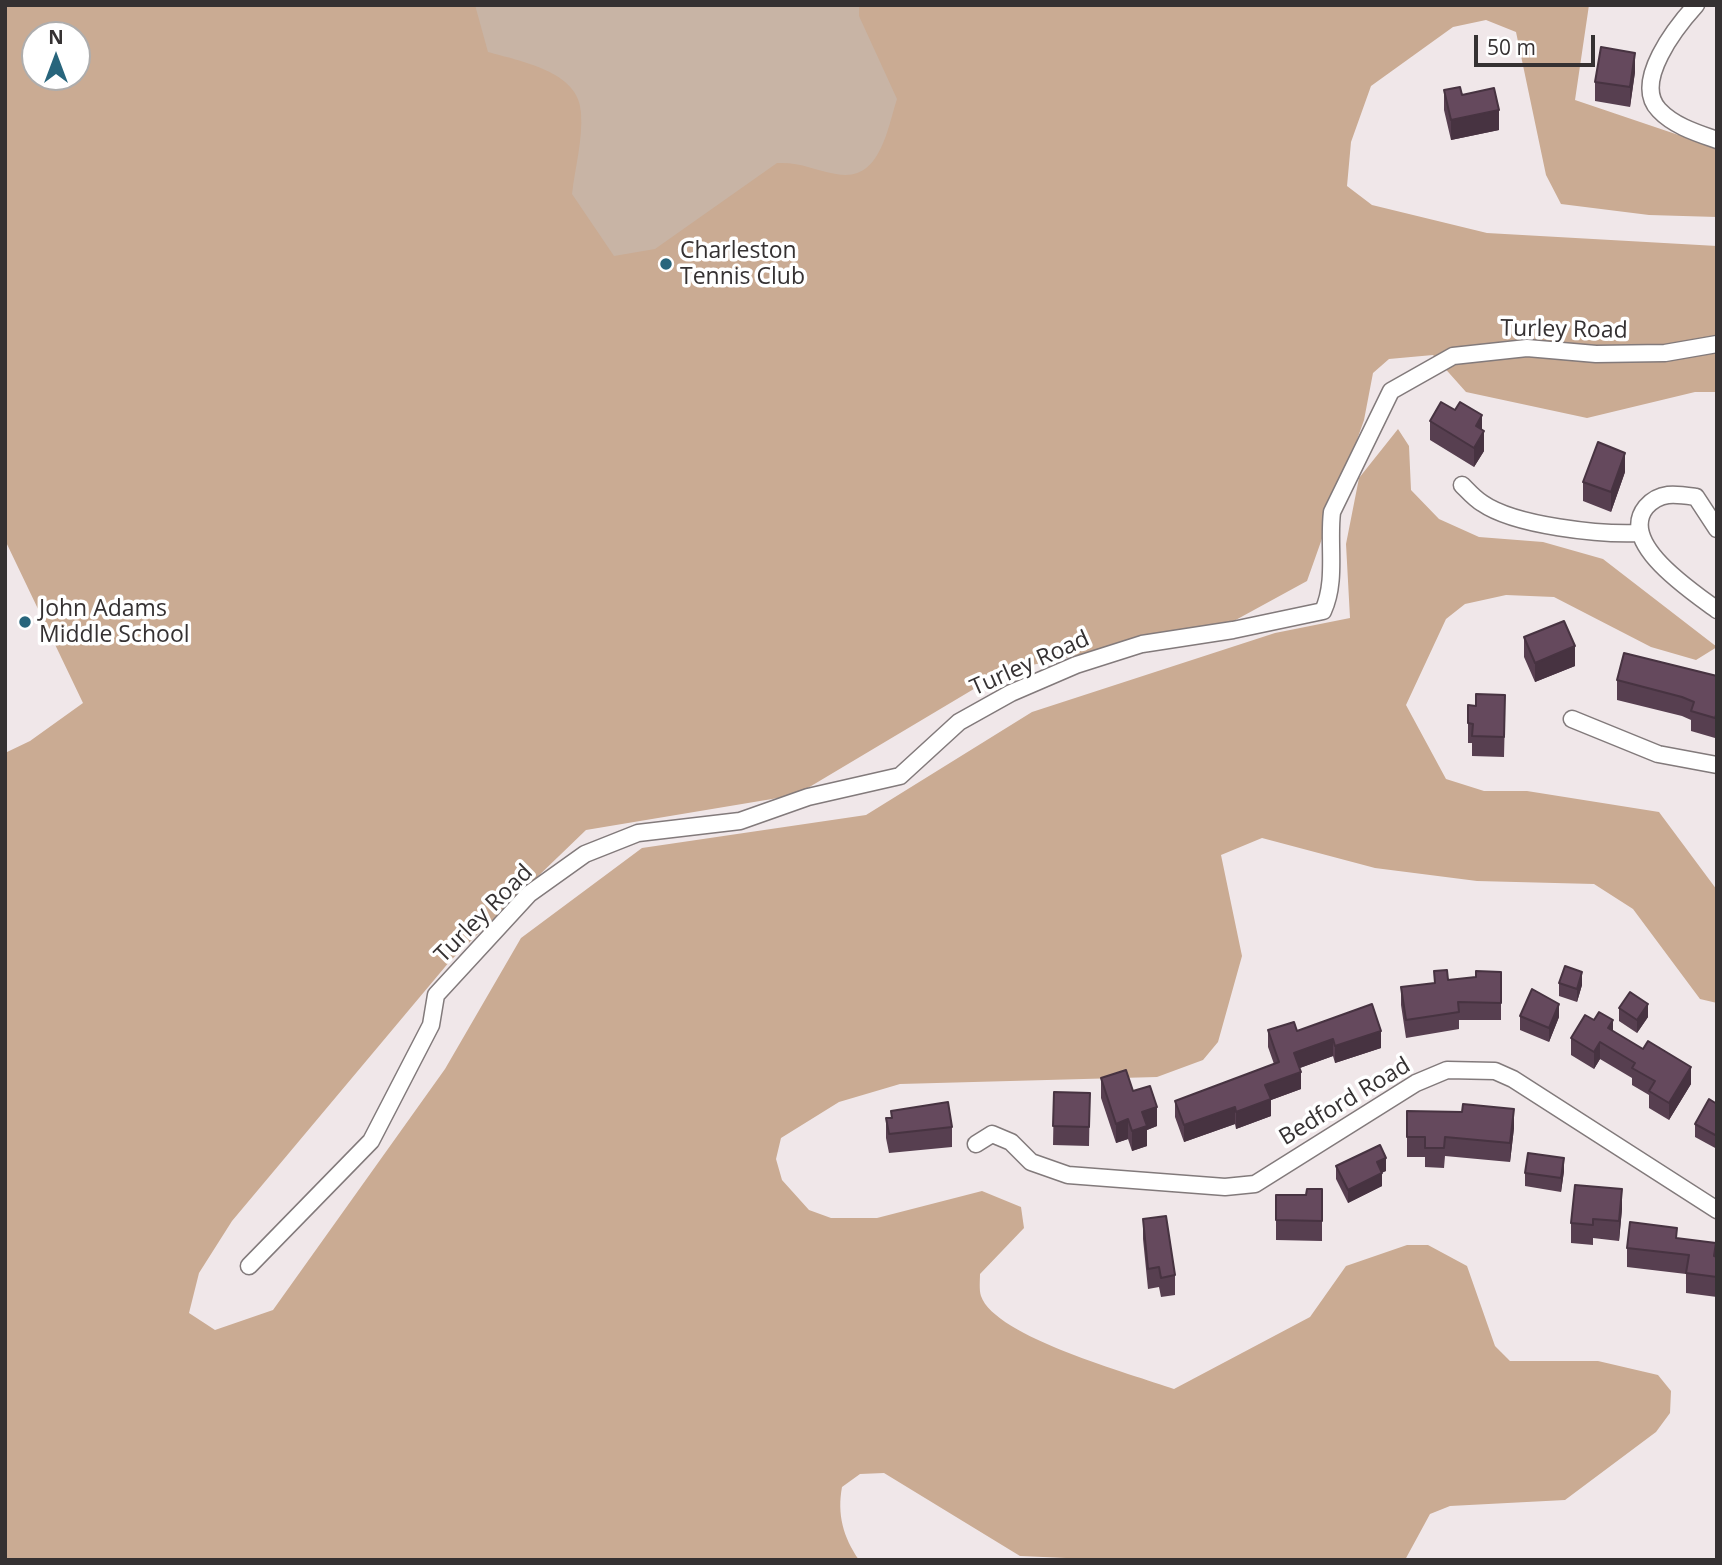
<!DOCTYPE html>
<html>
<head>
<meta charset="utf-8">
<style>
	body { margin:0 }
	#map { position:relative; width:1722px; height:1565px; overflow:hidden; background:#f0e7e9; font-family:"Open Sans",sans-serif }
	canvas { display:block }
	.frame { position:absolute; inset:0; border:7px solid #353132; pointer-events:none }
	.north { position:absolute; left:21px; top:21px; width:70px; height:70px; box-sizing:border-box; background:#fff; border:2px solid #aeadad; border-radius:50%; rotate:0deg; font-size:19px; font-weight:700; line-height:28px; text-align:center; color:#353132 }
	.north::after { content:''; display:block; margin:auto; width:24px; height:32px; background:#28657c; clip-path:polygon(50% 0,100% 100%,50% 72%,0 100%) }
	.scale { position:absolute; left:1474px; top:35px; width:121px; height:32px; box-sizing:border-box; border:4px solid #353132; border-top:0; padding-left:9px; font-size:21px; line-height:24px; white-space:nowrap; color:#353132; -webkit-text-stroke:5px #fff; paint-order:stroke }
</style>
</head>
<body>
<div id="map">
<canvas width="1722" height="1565"></canvas>
<div class="frame"></div>
<div class="north">N</div>
<div class="scale">50 m</div>
</div>
<script>
const ctx = document.querySelector('canvas').getContext('2d');
ctx.lineJoin = 'round';
function fillPath(path, color) {
  ctx.fillStyle = color;
  ctx.fill(path, 'evenodd');
}
function strokePath(path, color, width, dash) {
  ctx.strokeStyle = color;
  ctx.lineWidth = width;
  ctx.lineCap = dash ? 'butt' : 'round';
  ctx.setLineDash(dash || []);
  ctx.stroke(path);
}
function label(font, color, halo, rows, align = 'center') {
  ctx.font = font + ' "Open Sans",sans-serif';
  ctx.lineWidth = 7;
  ctx.setLineDash([]);
  ctx.textBaseline = 'middle';
  ctx.strokeStyle = halo;
  ctx.fillStyle = color;
  for (const [text, x, y, turn = 0] of rows) {
    ctx.save();
    ctx.translate(x, y);
    ctx.rotate((+turn || 0) * Math.PI / 180);
    ctx.textAlign = isNaN(turn) ? turn : align;
    if (halo) ctx.strokeText(text, 0, 0);
    ctx.fillText(text, 0, 0);
    ctx.restore();
  }
}
const green = new Path2D(`
	M 446,5 L 947,5 L 964,161 L 616,368 Z`);
const forest = new Path2D(`
	M 5,5 L 475,5 L 488,52 C 519,61 580,71 581,113 C 583,139 575,168 572,194 L 614,256 L 655,249 L 777,163 C 802,162 813,170 836,174 C 880,183 887,130 897,99 L 859,16 L 859,5 L 1589,5 L 1575,100 L 1717,148 L 1717,217 L 1649,215 L 1561,204 L 1546,175 L 1516,32 L 1486,20 L 1453,27 L 1371,86 L 1351,142 L 1347,186 L 1372,205 L 1487,233 L 1717,246 L 1717,392 L 1695,392 L 1587,418 L 1466,392 L 1433,355 L 1389,359 L 1373,373 L 1364,420 L 1307,581 L 1232,622 L 1004,671 L 796,795 L 586,830 L 450,961 L 232,1221 L 199,1273 L 189,1313 L 215,1330 L 273,1310 L 445,1069 L 521,938 L 642,848 L 866,815 L 1032,712 L 1275,633 L 1350,618 L 1346,544 L 1359,478 L 1398,429 L 1409,446 L 1411,490 L 1439,519 L 1479,537 L 1543,542 L 1603,559 L 1717,647 L 1696,660 L 1651,647 L 1554,597 L 1506,595 L 1465,604 L 1446,619 L 1406,705 L 1446,779 L 1484,791 L 1527,791 L 1659,812 L 1717,890 L 1717,1003 L 1700,999 L 1633,909 L 1594,884 L 1477,881 L 1375,868 L 1262,838 L 1221,855 L 1242,956 L 1218,1042 L 1203,1060 L 1157,1077 L 900,1084 L 839,1102 L 781,1138 L 776,1159 L 782,1180 L 809,1210 L 831,1218 L 877,1218 L 982,1191 L 1021,1207 L 1024,1228 L 980,1274 C 980,1280 979,1290 981,1296 C 995,1337 1132,1374 1174,1389 L 1310,1317 L 1346,1266 L 1407,1245 L 1428,1245 L 1467,1266 L 1495,1346 L 1510,1361 L 1598,1361 L 1658,1375 L 1671,1391 L 1670,1413 L 1656,1432 L 1565,1500 L 1450,1506 L 1430,1514 L 1405,1560 L 1112,1560 L 1020,1556 L 884,1473 L 860,1474 L 842,1487 C 837,1514 843,1537 859,1560 L 5,1560 L 5,753 L 30,741 L 83,703 L 5,540 ZM 35,35 L 77,35 L 77,77 L 35,77 Z`);
const street = new Path2D(`
	M 1696,5 C 1677,26 1632,82 1659,110 C 1674,126 1697,133 1717,140
	M 1462,485 C 1468,491 1475,499 1482,503 C 1515,526 1601,535 1641,533
	M 1717,529 L 1696,497 C 1676,494 1660,491 1646,507 C 1617,543 1693,592 1717,610
	M 1572,719 L 1658,754 L 1717,765
	M 976,1144 L 992,1134 L 1011,1142 L 1031,1162 L 1068,1175 L 1225,1187 L 1255,1184 L 1416,1083 L 1447,1070 L 1495,1071 L 1513,1079 L 1717,1210
	M 249,1266 L 371,1141 L 431,1025 L 436,995 L 529,894 L 585,854 L 638,833 L 740,821 L 808,797 L 900,776 L 959,722 L 1011,693 L 1076,665 L 1142,644 L 1233,630 L 1323,611 C 1337,581 1328,544 1332,512 L 1391,391 L 1453,356 L 1527,348 L 1596,354 L 1665,353 L 1717,344`);
const wall = new Path2D(`
	M 1635,72 L 1630,107 L 1595,101 L 1595,82 Z
	M 1444,90 L 1462,95 L 1499,130 L 1451,140 L 1444,110 Z
	M 1430,421 L 1484,451 L 1474,467 L 1430,440 Z
	M 1625,472 L 1611,512 L 1583,501 L 1583,482 Z
	M 1524,637 L 1575,666 L 1535,682 L 1524,657 Z
	M 1717,676 L 1717,732 L 1715,738 L 1691,731 L 1691,720 L 1682,716 L 1617,700 L 1617,680 Z
	M 1468,705 L 1505,714 L 1504,757 L 1472,756 L 1472,743 L 1468,743 Z
	M 1434,971 L 1448,980 L 1476,977 L 1501,972 L 1501,1020 L 1459,1020 L 1459,1029 L 1406,1038 L 1401,1005 L 1401,987 L 1434,983 Z
	M 1559,983 L 1582,985 L 1577,1002 L 1559,996 Z
	M 1619,1008 L 1648,1017 L 1637,1033 L 1619,1021 Z
	M 1520,1016 L 1559,1017 L 1549,1042 L 1520,1030 Z
	M 1268,1030 L 1297,1031 L 1381,1048 L 1335,1063 L 1333,1056 L 1300,1068 L 1301,1089 L 1271,1100 L 1271,1116 L 1236,1129 L 1235,1124 L 1184,1142 L 1175,1117 L 1175,1101 L 1274,1064 L 1268,1047 Z
	M 1613,1031 L 1691,1084 L 1669,1120 L 1649,1108 L 1649,1095 L 1632,1085 L 1632,1078 L 1600,1059 L 1594,1069 L 1571,1055 L 1571,1038 Z
	M 1101,1078 L 1133,1091 L 1157,1126 L 1147,1130 L 1147,1146 L 1132,1151 L 1128,1139 L 1116,1143 L 1101,1098 Z
	M 1054,1092 L 1090,1093 L 1089,1146 L 1053,1145 Z
	M 1717,1104 L 1717,1149 L 1695,1137 L 1695,1124 Z
	M 891,1111 L 952,1127 L 952,1147 L 889,1153 L 886,1138 L 886,1118 L 891,1118 Z
	M 1407,1111 L 1514,1128 L 1510,1162 L 1445,1156 L 1444,1168 L 1425,1167 L 1425,1157 L 1407,1157 Z
	M 1336,1166 L 1386,1171 L 1382,1172 L 1382,1186 L 1348,1203 L 1336,1179 Z
	M 1564,1171 L 1561,1192 L 1525,1186 L 1525,1173 Z
	M 1322,1189 L 1322,1241 L 1276,1240 L 1276,1195 L 1306,1195 Z
	M 1622,1209 L 1619,1241 L 1593,1238 L 1593,1245 L 1571,1243 L 1571,1223 Z
	M 1143,1219 L 1175,1275 L 1175,1295 L 1161,1297 L 1159,1287 L 1148,1289 L 1143,1239 Z
	M 1677,1238 L 1717,1257 L 1717,1297 L 1686,1293 L 1686,1274 L 1627,1267 L 1627,1248 Z`);
const shadedWall = new Path2D(`
	M 1635,53 L 1635,72 L 1630,107 L 1630,87 Z
	M 1499,110 L 1499,130 L 1451,140 L 1451,120 Z
	M 1482,415 L 1482,434 L 1484,431 L 1484,451 L 1474,467 L 1474,448 L 1476,426 Z
	M 1625,453 L 1625,472 L 1611,512 L 1611,492 Z
	M 1575,646 L 1575,666 L 1535,682 L 1535,663 Z
	M 1717,712 L 1717,732 L 1715,738 L 1715,718 Z
	M 1582,972 L 1582,985 L 1577,1002 L 1577,989 Z
	M 1559,1004 L 1559,1017 L 1549,1042 L 1549,1028 Z
	M 1648,1004 L 1648,1017 L 1637,1033 L 1637,1020 Z
	M 1613,1020 L 1613,1037 L 1608,1028 Z
	M 1381,1031 L 1381,1048 L 1335,1063 L 1335,1046 Z
	M 1333,1039 L 1333,1056 L 1294,1070 L 1294,1053 Z
	M 1600,1042 L 1600,1059 L 1594,1069 L 1594,1052 Z
	M 1691,1067 L 1691,1084 L 1669,1120 L 1669,1103 Z
	M 1301,1072 L 1301,1089 L 1271,1100 L 1271,1116 L 1236,1129 L 1236,1112 L 1265,1085 Z
	M 1157,1107 L 1157,1126 L 1147,1130 L 1147,1146 L 1132,1151 L 1132,1131 L 1142,1112 Z
	M 1235,1107 L 1235,1124 L 1184,1142 L 1184,1125 Z
	M 1514,1109 L 1514,1128 L 1510,1162 L 1510,1143 Z
	M 1128,1119 L 1128,1139 L 1116,1143 L 1116,1124 Z
	M 1386,1158 L 1386,1171 L 1377,1175 L 1377,1162 Z
	M 1564,1158 L 1564,1171 L 1561,1192 L 1561,1178 Z
	M 1382,1173 L 1382,1186 L 1348,1203 L 1348,1190 Z
	M 1622,1189 L 1622,1209 L 1619,1241 L 1619,1221 Z`);
const building = new Path2D(`
	M 1601,47 L 1635,53 L 1630,87 L 1595,82 Z
	M 1460,87 L 1462,95 L 1494,88 L 1499,110 L 1451,120 L 1444,90 Z
	M 1441,402 L 1455,410 L 1460,402 L 1482,415 L 1476,426 L 1484,431 L 1474,448 L 1430,421 Z
	M 1598,442 L 1625,453 L 1611,492 L 1583,482 Z
	M 1564,621 L 1575,646 L 1535,663 L 1524,637 Z
	M 1624,653 L 1717,676 L 1717,712 L 1715,718 L 1691,711 L 1694,702 L 1682,697 L 1617,680 Z
	M 1476,694 L 1505,695 L 1504,737 L 1472,736 L 1473,724 L 1468,723 L 1468,705 L 1476,706 Z
	M 1565,966 L 1582,972 L 1577,989 L 1559,983 Z
	M 1447,970 L 1448,980 L 1476,977 L 1476,971 L 1501,972 L 1501,1003 L 1458,1002 L 1459,1012 L 1406,1020 L 1401,987 L 1435,983 L 1434,971 Z
	M 1532,989 L 1559,1004 L 1549,1028 L 1520,1016 Z
	M 1630,992 L 1648,1004 L 1637,1020 L 1619,1008 Z
	M 1372,1004 L 1381,1031 L 1335,1046 L 1333,1039 L 1294,1053 L 1301,1072 L 1265,1085 L 1271,1099 L 1236,1112 L 1235,1107 L 1184,1125 L 1175,1101 L 1279,1062 L 1268,1030 L 1294,1022 L 1297,1031 Z
	M 1599,1012 L 1613,1020 L 1608,1028 L 1643,1049 L 1648,1041 L 1691,1067 L 1669,1103 L 1649,1091 L 1655,1081 L 1632,1068 L 1635,1063 L 1600,1042 L 1594,1052 L 1571,1038 L 1585,1015 L 1594,1020 Z
	M 1126,1070 L 1133,1091 L 1150,1086 L 1157,1107 L 1142,1112 L 1147,1126 L 1132,1131 L 1128,1119 L 1116,1124 L 1101,1078 Z
	M 1054,1092 L 1090,1093 L 1089,1127 L 1053,1126 Z
	M 1709,1099 L 1717,1104 L 1717,1136 L 1695,1124 Z
	M 948,1102 L 952,1127 L 889,1134 L 886,1118 L 892,1118 L 891,1111 Z
	M 1463,1104 L 1514,1109 L 1510,1143 L 1445,1137 L 1444,1148 L 1425,1148 L 1425,1137 L 1407,1137 L 1407,1111 L 1462,1112 Z
	M 1380,1145 L 1386,1158 L 1377,1162 L 1382,1173 L 1348,1190 L 1336,1166 Z
	M 1528,1153 L 1564,1158 L 1561,1178 L 1525,1173 Z
	M 1575,1185 L 1622,1189 L 1619,1221 L 1593,1219 L 1593,1225 L 1571,1223 Z
	M 1307,1189 L 1322,1189 L 1322,1221 L 1276,1220 L 1276,1195 L 1306,1195 Z
	M 1166,1216 L 1175,1275 L 1161,1278 L 1159,1267 L 1148,1269 L 1143,1219 Z
	M 1630,1222 L 1677,1228 L 1676,1238 L 1716,1243 L 1714,1256 L 1717,1257 L 1717,1277 L 1686,1273 L 1689,1255 L 1627,1248 Z`);
const markers = [
	[666,264,7,"#28657c"],
	[25,622,7,"#28657c"]
];
const poiNames = [
	["Charleston",680,251],
	["Tennis Club",680,277],
	["John Adams",39,609],
	["Middle School",39,635]
];
const streetNames = [
	["Turley Road",1564,330,1],
	["Turley Road",1030,664,-24],
	["Turley Road",484,914,-45],
	["Bedford Road",1345,1102,-31]
];
fillPath(green, '#c8b4a5');
fillPath(forest, '#caab93');
strokePath(street, '#827a7b', 19);
strokePath(street, '#fff', 16);
fillPath(wall, '#573f50');
fillPath(shadedWall, '#473341');
fillPath(building, '#65495d');
strokePath(building, '#473341', 2);
for (const [x, y, r, color] of markers) {
  const dot = new Path2D();
  dot.arc(x, y, r, 0, 2 * Math.PI);
  ctx.fillStyle = color;
  ctx.fill(dot);
  strokePath(dot, '#fff', 2.5);
}
label('23px', '#353132', '#fff', poiNames, 'left');
label('23px', '#353132', '#fff', streetNames);
</script>
</body>
</html>
